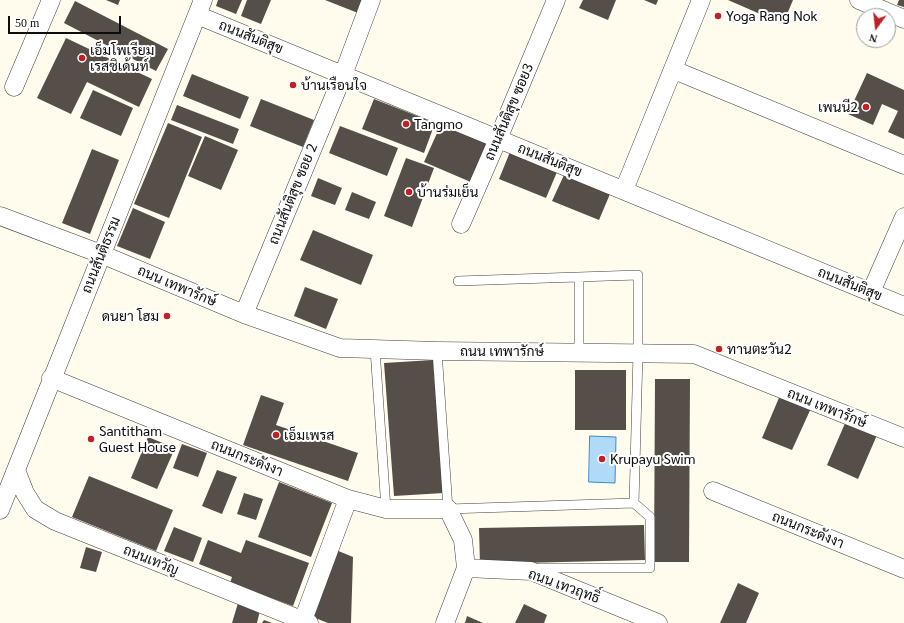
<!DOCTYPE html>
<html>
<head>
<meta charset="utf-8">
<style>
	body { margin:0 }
	#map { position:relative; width:904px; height:623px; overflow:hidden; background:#fffced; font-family:Georgia,serif }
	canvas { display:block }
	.north { position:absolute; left:856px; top:8px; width:40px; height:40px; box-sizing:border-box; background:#fff; border:1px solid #9e9e9e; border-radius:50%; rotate:195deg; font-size:11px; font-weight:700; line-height:16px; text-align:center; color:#0d0d0d }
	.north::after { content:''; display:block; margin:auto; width:14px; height:18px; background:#c02122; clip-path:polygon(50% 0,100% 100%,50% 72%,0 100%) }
	.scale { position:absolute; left:8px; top:16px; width:113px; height:18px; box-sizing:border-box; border:2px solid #0d0d0d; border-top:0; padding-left:5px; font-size:12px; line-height:14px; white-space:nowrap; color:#0d0d0d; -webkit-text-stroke:3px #fff; paint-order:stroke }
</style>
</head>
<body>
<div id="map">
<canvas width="904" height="623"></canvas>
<div class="north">N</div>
<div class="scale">50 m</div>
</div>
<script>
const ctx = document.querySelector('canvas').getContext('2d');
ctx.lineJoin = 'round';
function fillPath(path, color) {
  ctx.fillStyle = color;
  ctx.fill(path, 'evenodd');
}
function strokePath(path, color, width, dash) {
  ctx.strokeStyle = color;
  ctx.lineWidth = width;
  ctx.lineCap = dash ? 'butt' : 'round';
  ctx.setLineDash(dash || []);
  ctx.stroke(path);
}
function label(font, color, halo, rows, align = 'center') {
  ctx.font = font + ' Georgia,Sarabun,serif';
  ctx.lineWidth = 4;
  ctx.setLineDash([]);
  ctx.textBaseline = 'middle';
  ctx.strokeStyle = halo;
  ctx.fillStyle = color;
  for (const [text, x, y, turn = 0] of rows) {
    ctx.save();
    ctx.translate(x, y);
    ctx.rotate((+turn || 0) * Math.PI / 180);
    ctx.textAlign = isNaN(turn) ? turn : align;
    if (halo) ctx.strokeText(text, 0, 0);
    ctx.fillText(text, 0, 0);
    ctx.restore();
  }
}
const water = new Path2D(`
	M 590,436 L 616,437 L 615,483 L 589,482 Z`);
const building = new Path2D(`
	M 106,0 L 120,0 L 118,5 Z
	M 218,0 L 242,0 L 236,14 L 216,6 Z
	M 247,0 L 271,0 L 261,24 L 241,16 Z
	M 325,0 L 363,0 L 358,13 Z
	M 583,0 L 616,0 L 608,20 L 579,8 Z
	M 644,0 L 658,0 L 656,5 Z
	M 728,0 L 793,0 L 783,24 Z
	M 899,0 L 904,0 L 904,7 L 897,5 Z
	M 75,1 L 168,49 L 156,71 L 64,23 Z
	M 66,38 L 152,79 L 139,107 L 87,82 L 71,114 L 37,98 Z
	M 867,73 L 904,90 L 904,139 L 888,132 L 898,111 L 882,104 L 873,125 L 848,114 Z
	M 192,74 L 249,97 L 240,119 L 183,96 Z
	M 93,90 L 133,108 L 121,136 L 80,118 Z
	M 261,99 L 314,120 L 303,147 L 250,126 Z
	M 374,99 L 435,123 L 424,153 L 362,129 Z
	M 177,105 L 239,129 L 233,144 L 171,120 Z
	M 442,122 L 490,142 L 473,183 L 424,162 Z
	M 168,123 L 202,137 L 169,218 L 134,204 Z
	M 340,126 L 398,148 L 387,176 L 329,153 Z
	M 205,136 L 238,150 L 221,190 L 188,176 Z
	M 92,149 L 119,160 L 90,234 L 62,223 Z
	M 510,152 L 557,172 L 546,198 L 499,179 Z
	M 406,158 L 434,168 L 412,227 L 384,216 Z
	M 564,175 L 610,194 L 599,220 L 552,201 Z
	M 318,178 L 342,188 L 335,205 L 311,196 Z
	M 352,192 L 376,202 L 369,219 L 345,210 Z
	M 133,208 L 165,222 L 150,259 L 117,246 Z
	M 313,230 L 373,255 L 361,285 L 300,260 Z
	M 305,287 L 338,299 L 326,329 L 294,316 Z
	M 433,360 L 444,493 L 394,496 L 384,363 Z
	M 575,370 L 626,370 L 626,430 L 575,430 Z
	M 655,379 L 690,379 L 689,562 L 654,562 Z
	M 781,393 L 812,406 L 792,450 L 762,438 Z
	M 261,395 L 284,403 L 276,425 L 358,453 L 348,481 L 243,445 Z
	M 846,421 L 877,435 L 858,479 L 827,465 Z
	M 148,437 L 175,448 L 157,489 L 131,478 Z
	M 182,444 L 207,453 L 198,477 L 173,468 Z
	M 217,470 L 237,477 L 222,514 L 202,506 Z
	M 89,476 L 173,510 L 156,551 L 72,517 Z
	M 279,482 L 332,503 L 311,557 L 258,537 Z
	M 244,493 L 263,499 L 256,520 L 237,514 Z
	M 644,525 L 645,560 L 480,564 L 479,528 Z
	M 174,527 L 202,538 L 193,562 L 164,551 Z
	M 208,540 L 241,553 L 246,540 L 309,563 L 293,606 L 230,583 L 232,577 L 199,564 Z
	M 86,547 L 102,552 L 96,572 L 80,568 Z
	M 336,550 L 353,557 L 351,623 L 328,623 L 310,616 Z
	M 738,583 L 759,593 L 746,623 L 720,623 Z
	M 238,603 L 260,610 L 257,623 L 232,623 Z
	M 524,604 L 547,615 L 544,623 L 515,623 Z
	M 467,616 L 483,623 L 465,623 Z
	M 264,620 L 272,623 L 262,623 Z`);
const lane = new Path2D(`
	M 375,349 L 386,509
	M 437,351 L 448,509 L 634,503 L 638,353 L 638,275 L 458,281
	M 579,352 L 579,277
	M 539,568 L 650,568 L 650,517 L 634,503`);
const street = new Path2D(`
	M 859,0 L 904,19
	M 197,15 L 904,306
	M 674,70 L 904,165
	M 14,87 L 51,0
	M 624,190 L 701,0
	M 0,216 L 101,254 L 244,314 L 340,348 L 437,351 L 694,354 L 904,438
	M 461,224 L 498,139 L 556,0
	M 871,292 L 904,217
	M 244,314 L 343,75 L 371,0
	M 51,378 L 348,499 L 386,509 L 448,509 L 463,540 L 466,568 L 445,623
	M 16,470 L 25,493 L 35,509 L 55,521 L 309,623
	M 713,491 L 904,569
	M 0,510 L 203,0
	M 466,568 L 531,571 L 658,623
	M 302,623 L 348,499`);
const markers = [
	[718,16,4,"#c02122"],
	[82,58,4,"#c02122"],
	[293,85,4,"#c02122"],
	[866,107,4,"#c02122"],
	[406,124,4,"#c02122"],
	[409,192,4,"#c02122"],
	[167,316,4,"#c02122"],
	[719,349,4,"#c02122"],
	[276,435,4,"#c02122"],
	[91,439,4,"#c02122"],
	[602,459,4,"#c02122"]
];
const poiNames = [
	["Yoga Rang Nok",726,16],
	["เอ็มโพเรียม",90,50],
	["เรสซิเด้นท์",90,66],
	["บ้านเรือนใจ",301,85],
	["เพนนี2",858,107,"right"],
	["Tangmo",414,124],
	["บ้านร่มเย็น",417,192],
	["ดนยา โฮม",159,316,"right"],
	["ทานตะวัน2",727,349],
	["Santitham",99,431],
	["Guest House",99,447],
	["เอ็มเพรส",284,435],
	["Krupayu Swim",610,459]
];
const streetNames = [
	["ถนนสันติสุข",251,37,22],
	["ถนนสันติสุข ซอย3",509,112,-67],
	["ถนนสันติสุข",550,160,22],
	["ถนนสันติสุข ซอย 2",293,194,-68],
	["ถนนสันติธรรม",101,255,-68],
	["ถนนสันติสุข",850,284,22],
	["ถนน เทพารักษ์",177,286,23],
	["ถนน เทพารักษ์",502,351],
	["ถนน เทพารักษ์",827,408,22],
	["ถนนกระดังงา",247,458,22],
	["ถนนกระดังงา",808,530,22],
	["ถนนเทวัญ",151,560,22],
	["ถนน เทวฤทธิ์",564,586,20]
];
fillPath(water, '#b0daf8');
strokePath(water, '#358cd1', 1);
fillPath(building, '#564e49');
strokePath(lane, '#404040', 10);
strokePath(street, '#404040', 19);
strokePath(lane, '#fff', 9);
strokePath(street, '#fff', 18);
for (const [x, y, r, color] of markers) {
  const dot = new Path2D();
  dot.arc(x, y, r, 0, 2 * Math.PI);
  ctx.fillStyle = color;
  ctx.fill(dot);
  strokePath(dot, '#fff', 1.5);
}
label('14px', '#0d0d0d', '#fff', poiNames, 'left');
label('14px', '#0d0d0d', '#fff', streetNames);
</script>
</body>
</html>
